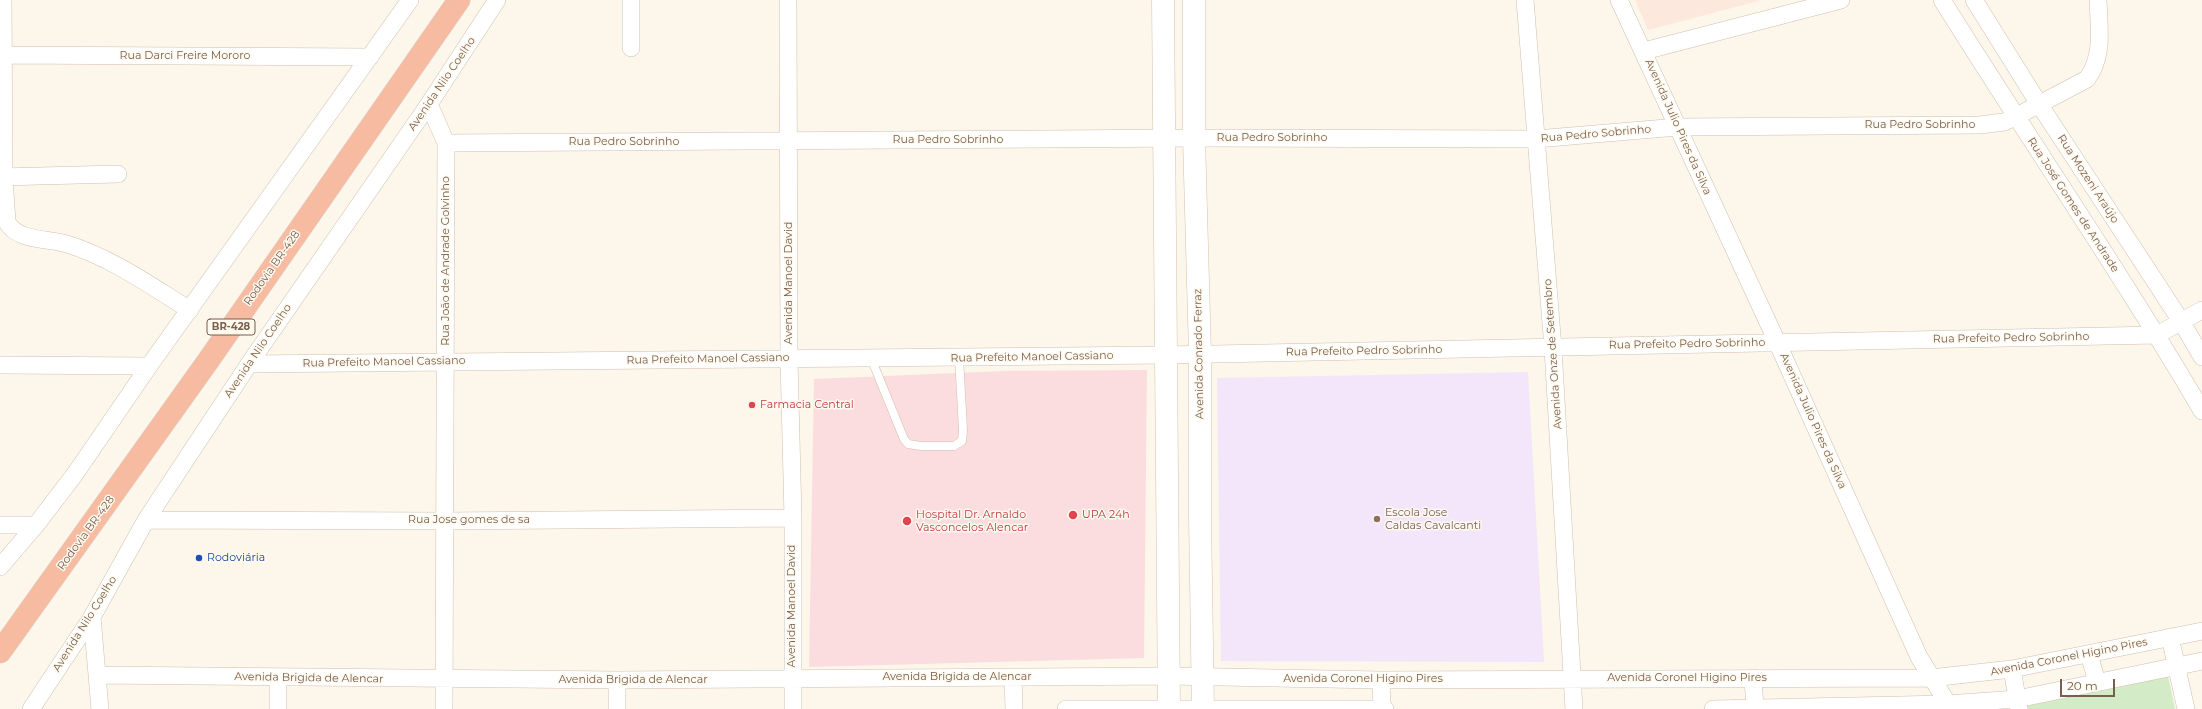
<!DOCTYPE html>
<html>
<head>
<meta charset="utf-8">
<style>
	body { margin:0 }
	#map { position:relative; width:2202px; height:709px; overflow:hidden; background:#fdf6ea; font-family:Montserrat,sans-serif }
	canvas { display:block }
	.scale { position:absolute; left:2060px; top:679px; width:55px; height:18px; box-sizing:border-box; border:2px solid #785e4c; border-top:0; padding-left:5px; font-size:12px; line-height:14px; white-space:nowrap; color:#785e4c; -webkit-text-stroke:3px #fffaf0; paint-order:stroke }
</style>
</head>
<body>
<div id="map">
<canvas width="2202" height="709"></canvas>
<div class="scale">20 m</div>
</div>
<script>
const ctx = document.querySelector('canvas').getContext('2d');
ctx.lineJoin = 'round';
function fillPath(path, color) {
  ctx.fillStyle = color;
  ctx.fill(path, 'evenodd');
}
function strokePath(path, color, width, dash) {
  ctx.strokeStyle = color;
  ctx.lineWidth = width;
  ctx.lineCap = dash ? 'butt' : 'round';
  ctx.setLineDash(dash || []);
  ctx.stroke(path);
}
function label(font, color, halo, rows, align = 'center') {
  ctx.font = font + ' Montserrat,sans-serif';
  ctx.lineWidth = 3;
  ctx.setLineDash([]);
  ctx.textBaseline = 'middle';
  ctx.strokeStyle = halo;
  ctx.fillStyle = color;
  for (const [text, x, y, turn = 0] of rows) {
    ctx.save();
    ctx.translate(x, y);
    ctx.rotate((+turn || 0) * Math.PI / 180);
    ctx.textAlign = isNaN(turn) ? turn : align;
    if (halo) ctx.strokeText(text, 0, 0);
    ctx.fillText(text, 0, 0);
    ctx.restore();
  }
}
const commercial = new Path2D(`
	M 1635,0 L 1762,0 L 1648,30 Z`);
const education = new Path2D(`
	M 1528,372 L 1544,662 L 1221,661 L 1217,378 Z`);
const medical = new Path2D(`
	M 1147,370 L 1144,658 L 809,667 L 814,379 L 1004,371 Z`);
const green = new Path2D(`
	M 2168,676 L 2175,709 L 2028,709 L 2027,706 Z`);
const lane = new Path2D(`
	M 871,358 L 904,439 L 908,444 L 921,446 L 954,446 L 962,441 L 963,430 L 959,357`);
const street = new Path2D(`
	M 3,0 L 4,177 L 7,222 C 18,242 48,238 67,244 C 112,258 151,286 190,310
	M 788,0 L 789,359 L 793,518 L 793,709
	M 1525,0 L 1553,348 L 1574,709
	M 1619,0 L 1777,342 L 1919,657 L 1951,709
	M 1942,0 C 2028,138 2120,271 2202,411
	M 1974,0 L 2039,104 L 2181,321 L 2202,357
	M 631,48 L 631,0
	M 1644,51 L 1841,0
	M 0,55 L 370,57
	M 429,104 L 446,143 L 444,709
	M 446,143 L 1194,138 L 1536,139 L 1678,127 L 1980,125 L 2004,122 L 2015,117 L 2087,79 C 2104,56 2099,28 2098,0
	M 0,177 L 118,174
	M 249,364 L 1166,355 L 2157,335 L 2202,310
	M 0,365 L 149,366
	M 146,520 L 445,521 L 793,518
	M 0,525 L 36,525
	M 0,567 L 36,525 L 75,474 L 149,366 L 410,0
	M 92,617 L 100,709
	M 2170,637 L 2186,709
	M 2089,654 L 2097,682
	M 2012,669 L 2019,709
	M 97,675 L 617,680 L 1168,676 L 1381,680 L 1931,678 L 2012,669 L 2202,631
	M 278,677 L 278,709
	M 1013,677 L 1014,709
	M 1753,678 L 1755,708
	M 617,680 L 617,709
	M 1381,680 L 1382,709
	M 31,709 L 92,617 L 146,520 L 249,364 L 429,104 L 497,0
	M 1066,709 L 1385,709
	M 1713,709 L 1947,704 L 2017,699 L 2202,661`);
const secondary = new Path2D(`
	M 1163,0 L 1169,709
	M 1194,0 L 1194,138 L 1200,354 L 1200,517 L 1203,709`);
const highway = new Path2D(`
	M 0,652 L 208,361 L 459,0`);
const markers = [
	[752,405,4,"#e0444e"],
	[1073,515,5,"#e0444e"],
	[1377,519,4,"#8d6e63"],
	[907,521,5,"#e0444e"],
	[199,558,4,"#1a4fb4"]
];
const shields = [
	[231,327,48]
];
const shieldNames = [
	["BR-428",231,327]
];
const streetNames = [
	["Rua Darci Freire Mororo",185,56],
	["Avenida Nilo Coelho",442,84,-56],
	["Rua Pedro Sobrinho",1920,125],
	["Avenida Julio Pires da Silva",1678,127,66],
	["Rua Pedro Sobrinho",1596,134,-5],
	["Rua Pedro Sobrinho",1272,138],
	["Rua Pedro Sobrinho",948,140],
	["Rua Pedro Sobrinho",624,142],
	["Rua Mozeni Araújo",2088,179,57],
	["Rua José Gomes de Andrade",2073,205,57],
	["Rua João de Andrade Golvinho",446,261,-90],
	["Rodovia BR-428",272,268,-55],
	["Avenida Manoel David",789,283,-90],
	["Rua Prefeito Pedro Sobrinho",2011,338,-1],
	["Rua Prefeito Pedro Sobrinho",1687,344,-1],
	["Avenida Nilo Coelho",258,351,-56],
	["Rua Prefeito Pedro Sobrinho",1364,351,-1],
	["Avenida Conrado Ferraz",1199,354,-91],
	["Avenida Onze de Setembro",1553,354,-94],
	["Rua Prefeito Manoel Cassiano",1032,357,-1],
	["Rua Prefeito Manoel Cassiano",708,359,-1],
	["Rua Prefeito Manoel Cassiano",384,362,-1],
	["Avenida Julio Pires da Silva",1813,421,66],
	["Rua Jose gomes de sa",469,520],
	["Rodovia BR-428",86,533,-54],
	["Avenida Manoel David",792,606,-90],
	["Avenida Nilo Coelho",85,624,-58],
	["Avenida Coronel Higino Pires",2069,657,-11],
	["Avenida Brigida de Alencar",957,677],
	["Avenida Brigida de Alencar",309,678,1],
	["Avenida Coronel Higino Pires",1687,678],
	["Avenida Coronel Higino Pires",1363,679],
	["Avenida Brigida de Alencar",633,680]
];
const healthNames = [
	["Farmacia Central",760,405],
	["Hospital Dr. Arnaldo",916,515],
	["Vasconcelos Alencar",916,528],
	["UPA 24h",1082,515]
];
const educationNames = [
	["Escola Jose",1385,513],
	["Caldas Cavalcanti",1385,526]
];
const transitNames = [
	["Rodoviária",207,558]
];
fillPath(commercial, '#fde8de');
fillPath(education, '#f3e6fa');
fillPath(medical, '#fbdddf');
fillPath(green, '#d4ebc7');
strokePath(lane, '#cfbfae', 9);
strokePath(street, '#cfbfae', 18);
strokePath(secondary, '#d5c1ae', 23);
strokePath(highway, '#d9d2cd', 23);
strokePath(lane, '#fff', 8);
strokePath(street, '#fff', 17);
strokePath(secondary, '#fff', 22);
strokePath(highway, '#f7bba1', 22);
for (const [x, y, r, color] of markers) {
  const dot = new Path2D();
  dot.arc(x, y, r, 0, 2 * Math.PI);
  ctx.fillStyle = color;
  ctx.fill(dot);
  strokePath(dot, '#fffaf0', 1.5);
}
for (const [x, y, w] of shields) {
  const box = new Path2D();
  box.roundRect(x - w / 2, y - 8, w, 16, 3);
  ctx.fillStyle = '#fffaf0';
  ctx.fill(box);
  strokePath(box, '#785e4c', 1);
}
label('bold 10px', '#785e4c', null, shieldNames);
label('11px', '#785e4c', '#fffaf0', streetNames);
label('11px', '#be3a42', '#fffaf0', healthNames, 'left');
label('11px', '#785e54', '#fffaf0', educationNames, 'left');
label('11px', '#164399', '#fffaf0', transitNames, 'left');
</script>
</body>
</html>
